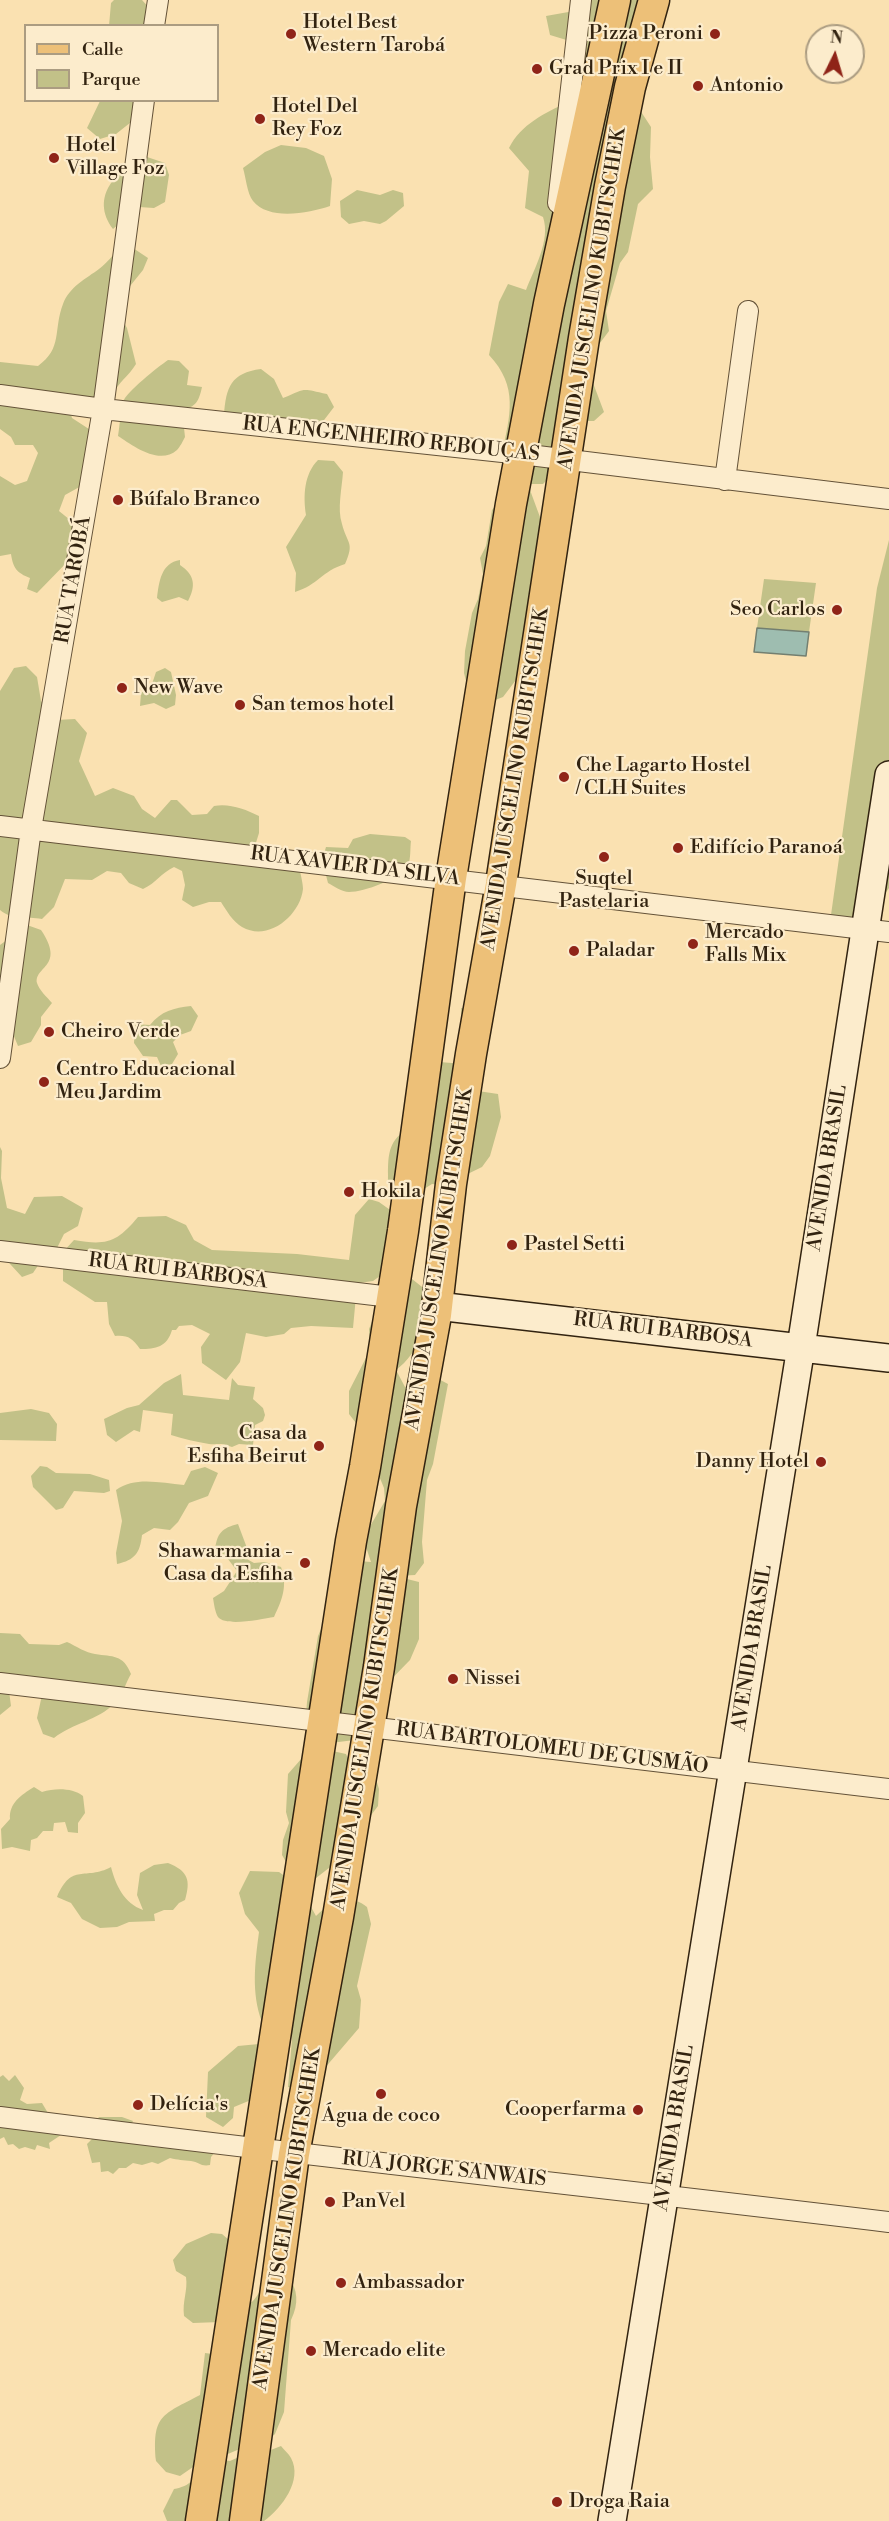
<!DOCTYPE html>
<html>
<head>
<meta charset="utf-8">
<style>
	body { margin:0 }
	#map { position:relative; width:889px; height:2521px; overflow:hidden; background:#fae1b1; font-family:"Libre Bodoni",serif }
	canvas { display:block }
	.legend { position:absolute; left:24px; top:24px; width:195px; height:78px; box-sizing:border-box; background:#fceccc; border:2px solid #ab9c81; margin:0; padding:8px 10px; list-style:none; font-size:18px; color:#322310 }
	.legend li { display:flex; align-items:center; gap:12px; height:30px }
	.legend b { width:30px; border:2px solid #ab9c81 }
	.north { position:absolute; left:805px; top:24px; width:60px; height:60px; box-sizing:border-box; background:#fceccc; border:2px solid #ab9c81; border-radius:50%; rotate:5deg; font-size:16px; font-weight:700; line-height:24px; text-align:center; color:#322310 }
	.north::after { content:''; display:block; margin:auto; width:21px; height:27px; background:#8f2418; clip-path:polygon(50% 0,100% 100%,50% 72%,0 100%) }
</style>
</head>
<body>
<div id="map">
<canvas width="889" height="2521"></canvas>
<ul class="legend">
<li><b style="height:8px;background:#edc078"></b>Calle</li>
<li><b style="height:16px;background:#c2c188"></b>Parque</li>
</ul>
<div class="north">N</div>
</div>
<script>
const ctx = document.querySelector('canvas').getContext('2d');
ctx.lineJoin = 'round';
function fillPath(path, color) {
  ctx.fillStyle = color;
  ctx.fill(path, 'evenodd');
}
function strokePath(path, color, width, dash) {
  ctx.strokeStyle = color;
  ctx.lineWidth = width;
  ctx.lineCap = dash ? 'butt' : 'round';
  ctx.setLineDash(dash || []);
  ctx.stroke(path);
}
function label(font, color, halo, rows, align = 'center') {
  ctx.font = font + ' "Libre Bodoni",serif';
  ctx.lineWidth = 4.5;
  ctx.setLineDash([]);
  ctx.textBaseline = 'middle';
  ctx.strokeStyle = halo;
  ctx.fillStyle = color;
  for (const [text, x, y, turn = 0] of rows) {
    ctx.save();
    ctx.translate(x, y);
    ctx.rotate((+turn || 0) * Math.PI / 180);
    ctx.textAlign = isNaN(turn) ? turn : align;
    if (halo) ctx.strokeText(text, 0, 0);
    ctx.fillText(text, 0, 0);
    ctx.restore();
  }
}
const green = new Path2D(`
	M 114,0 L 142,0 L 151,10 L 153,26 L 109,26 L 111,3 Z
	M 581,0 L 650,0 L 636,104 L 651,127 L 650,157 L 653,189 L 638,204 L 628,252 L 620,263 L 606,311 L 609,331 L 597,347 L 587,367 L 604,412 L 594,421 L 578,421 L 560,467 L 543,484 L 529,484 L 502,454 C 510,415 519,387 489,355 L 499,302 L 508,284 L 526,290 C 534,269 551,240 543,217 L 525,208 L 529,171 L 509,148 C 521,124 545,113 568,102 L 573,42 L 550,35 L 546,16 L 574,11 Z
	M 100,101 L 138,101 L 140,115 L 116,134 L 100,139 L 87,128 Z
	M 281,145 L 306,148 L 324,156 L 332,179 L 330,206 C 309,213 269,221 253,201 C 247,193 246,178 243,168 L 265,152 Z
	M 147,157 L 165,163 L 169,175 L 165,202 L 154,208 L 139,207 L 113,229 C 89,197 117,168 147,157 Z
	M 357,190 L 380,195 L 393,190 L 403,193 L 404,206 L 386,221 L 380,224 L 364,221 L 349,224 L 341,217 L 340,201 Z
	M 133,248 L 148,258 L 143,270 L 122,296 L 119,314 L 127,328 L 136,364 C 128,377 119,381 112,396 L 69,408 L 72,418 L 95,433 L 83,485 L 65,495 L 59,511 L 75,524 L 75,554 L 37,593 L 27,589 L 30,578 C 17,573 13,568 11,554 L 0,556 L 0,476 L 15,485 L 27,481 L 38,453 L 33,445 L 15,445 L 11,437 L 0,429 L 0,362 L 38,366 C 63,348 53,330 63,304 C 69,287 87,278 99,269 C 116,256 109,252 133,248 Z
	M 168,360 L 179,361 L 189,371 L 187,385 L 202,387 C 199,401 196,407 182,410 L 185,437 C 183,441 180,447 177,450 C 159,466 132,445 118,436 C 120,425 120,413 123,402 C 126,392 158,367 168,360 Z
	M 261,369 L 274,379 L 283,398 C 307,388 300,388 327,394 L 334,407 L 321,424 L 272,421 L 268,413 L 260,423 L 224,415 C 226,387 231,373 261,369 Z
	M 318,460 L 334,461 L 343,472 C 342,488 337,509 342,524 C 347,544 355,542 345,564 C 322,571 318,585 295,592 L 296,573 L 286,547 L 306,515 C 303,496 304,474 318,460 Z
	M 512,487 L 530,490 L 544,528 L 519,676 L 503,697 L 482,705 L 469,693 L 464,673 L 465,651 L 472,613 L 478,599 L 483,574 L 480,558 L 486,546 L 492,510 Z
	M 889,540 L 889,888 L 862,926 L 830,922 L 877,588 Z
	M 180,560 L 180,565 C 195,575 196,586 188,601 L 179,597 L 162,602 L 157,598 C 159,582 161,563 180,560 Z
	M 764,579 L 816,583 L 809,632 L 757,628 Z
	M 26,666 L 37,677 L 41,701 L 56,720 L 75,719 L 87,733 L 79,761 L 95,796 L 113,788 L 134,796 L 142,809 L 155,818 L 171,800 L 177,800 L 192,815 L 207,814 L 214,806 C 229,803 245,809 259,816 L 259,833 L 254,849 L 300,871 C 301,876 303,884 303,889 C 300,916 268,942 242,927 C 233,922 226,910 221,902 L 209,902 L 193,907 L 182,900 L 185,885 L 182,871 L 174,867 C 161,873 156,883 143,889 L 129,883 L 121,873 L 107,871 L 92,880 L 65,879 L 54,907 L 42,919 C 26,916 14,921 0,910 L 0,691 L 14,668 Z
	M 165,668 L 171,672 L 176,695 L 175,705 L 166,709 L 154,703 L 140,706 L 141,693 L 152,684 L 156,672 Z
	M 370,834 L 405,837 L 411,841 C 410,848 411,859 408,865 C 400,879 364,892 349,892 C 342,892 334,886 328,883 L 322,860 L 326,847 L 348,848 L 353,839 Z
	M 27,925 L 41,930 C 66,967 34,966 37,983 C 39,990 47,997 52,1003 L 41,1017 L 41,1025 L 31,1042 L 18,1046 L 11,1029 L 0,1021 L 0,945 Z
	M 191,1006 L 198,1016 L 191,1031 L 180,1035 L 173,1042 L 178,1054 L 172,1064 L 161,1066 L 157,1057 L 143,1056 L 134,1043 L 135,1024 L 150,1025 C 161,1011 174,1008 191,1006 Z
	M 461,1008 L 484,1013 L 478,1091 L 498,1094 L 501,1117 L 490,1156 L 482,1167 L 445,1185 L 432,1184 L 424,1189 L 392,1199 C 387,1190 388,1185 388,1175 C 388,1153 389,1140 409,1128 L 426,1061 L 465,1064 Z
	M 0,1147 L 2,1151 L 1,1178 L 7,1208 L 25,1214 L 34,1197 L 62,1196 L 83,1208 L 78,1226 L 64,1234 L 57,1248 L 43,1258 L 33,1273 L 22,1277 L 0,1253 Z
	M 369,1199 L 379,1202 L 393,1212 L 387,1271 L 373,1281 L 338,1286 L 356,1296 L 353,1328 L 311,1326 L 291,1328 L 284,1334 L 266,1337 L 246,1333 L 240,1362 L 226,1380 L 202,1363 L 201,1347 L 210,1334 L 192,1325 L 179,1326 L 176,1330 L 172,1330 C 167,1347 156,1349 140,1349 C 132,1338 128,1335 115,1336 L 109,1324 L 107,1302 L 95,1302 L 63,1281 L 63,1252 L 74,1240 C 107,1246 117,1242 138,1217 L 166,1216 L 186,1225 L 194,1240 L 212,1250 L 297,1254 L 349,1260 L 355,1215 Z
	M 412,1279 L 436,1298 C 425,1326 420,1352 396,1370 L 405,1387 L 431,1375 L 448,1384 L 433,1464 L 427,1480 L 422,1542 L 424,1563 L 415,1575 L 395,1576 L 419,1582 L 419,1639 L 410,1660 L 370,1701 L 355,1740 L 330,1743 L 305,1726 L 307,1702 L 318,1636 L 327,1615 L 358,1561 L 371,1562 L 363,1538 L 385,1501 L 384,1488 L 359,1427 L 349,1414 L 349,1391 L 370,1350 L 369,1329 L 388,1282 Z
	M 181,1374 L 183,1395 L 229,1400 L 232,1378 L 238,1385 L 255,1387 L 253,1399 L 263,1408 L 265,1415 L 263,1421 L 255,1425 L 253,1445 L 239,1444 L 232,1447 C 219,1442 219,1445 209,1444 C 197,1442 183,1439 171,1435 L 173,1414 L 143,1410 L 140,1432 L 134,1430 L 116,1442 L 107,1435 L 104,1419 L 127,1408 L 139,1405 L 164,1383 Z
	M 31,1409 L 49,1413 L 57,1424 L 56,1441 L 0,1440 L 0,1413 Z
	M 40,1466 L 47,1467 L 56,1473 L 90,1474 L 109,1480 L 110,1491 L 104,1493 L 74,1491 L 63,1508 L 56,1510 L 33,1487 L 31,1476 Z
	M 205,1467 L 218,1473 L 208,1496 L 189,1503 L 178,1522 L 170,1530 L 154,1528 L 142,1535 C 140,1553 135,1560 117,1564 L 116,1553 L 122,1521 L 116,1490 C 135,1476 161,1483 184,1485 L 191,1471 Z
	M 238,1524 L 247,1548 L 245,1558 L 254,1563 L 265,1562 L 281,1567 C 288,1586 282,1600 274,1617 C 262,1619 226,1627 218,1617 C 215,1612 214,1604 213,1598 L 224,1591 L 237,1571 L 225,1555 L 215,1550 C 217,1533 222,1528 238,1524 Z
	M 0,1633 L 20,1634 L 29,1644 L 59,1645 L 67,1642 C 76,1646 86,1653 95,1654 C 113,1657 123,1654 131,1674 C 126,1682 122,1697 115,1703 C 97,1721 73,1723 54,1738 L 43,1734 L 37,1718 L 42,1695 L 9,1691 L 11,1706 L 0,1715 Z
	M 319,1748 L 346,1754 L 354,1771 L 375,1776 L 379,1789 L 378,1806 L 334,1864 L 311,1882 L 292,1872 L 282,1855 L 283,1840 L 289,1823 L 286,1812 L 288,1774 L 302,1758 Z
	M 34,1787 L 42,1792 C 56,1788 72,1788 83,1796 L 85,1813 L 78,1823 L 78,1833 L 68,1832 L 65,1822 L 54,1823 L 53,1831 L 43,1831 L 37,1838 L 31,1840 L 30,1851 L 12,1847 L 2,1849 L 1,1829 L 10,1819 C 9,1803 21,1795 34,1787 Z
	M 168,1863 C 188,1871 191,1880 185,1900 L 179,1903 L 173,1910 L 164,1910 L 154,1914 L 155,1921 L 129,1922 L 117,1927 L 100,1928 L 82,1919 L 71,1903 L 57,1897 C 72,1862 85,1881 111,1867 C 116,1886 124,1903 143,1910 L 137,1895 L 140,1873 L 154,1865 Z
	M 250,1871 L 279,1872 L 300,1887 L 316,1916 C 333,1900 347,1892 367,1907 L 371,1924 L 357,1986 L 361,2000 L 359,2028 L 306,2090 L 288,2087 L 292,2039 L 290,2022 L 262,2022 C 251,1993 255,1962 259,1932 L 245,1914 L 239,1893 Z
	M 259,2044 L 263,2095 L 234,2107 L 233,2118 L 223,2127 L 206,2117 L 208,2072 L 238,2046 Z
	M 3,2075 L 9,2081 L 15,2075 L 24,2088 L 20,2100 L 27,2104 L 42,2103 L 61,2135 L 49,2143 L 50,2149 L 37,2145 L 35,2150 L 25,2147 L 19,2149 L 13,2144 L 8,2145 L 4,2137 L 0,2139 L 0,2077 Z
	M 99,2117 L 122,2117 L 133,2121 L 130,2127 L 216,2151 L 211,2157 L 210,2165 C 201,2167 199,2162 191,2161 C 183,2160 178,2160 170,2158 L 158,2164 L 152,2162 L 142,2165 L 133,2163 L 126,2168 L 119,2168 L 113,2174 L 108,2171 L 101,2172 L 100,2162 L 92,2163 L 87,2144 L 92,2139 L 89,2130 Z
	M 211,2233 L 222,2234 L 229,2240 L 220,2322 L 193,2323 L 184,2316 C 182,2301 188,2291 186,2277 L 176,2271 L 173,2260 L 186,2244 Z
	M 288,2276 C 298,2290 299,2303 291,2320 L 284,2412 L 275,2434 L 261,2447 L 242,2448 L 216,2459 L 230,2461 L 239,2457 L 253,2457 L 281,2446 C 284,2450 289,2454 291,2458 C 303,2480 282,2508 264,2521 L 167,2521 L 163,2511 L 174,2489 C 191,2486 194,2479 203,2465 L 193,2467 L 180,2476 L 166,2472 L 156,2461 C 152,2415 162,2415 200,2395 L 205,2353 L 213,2354 L 245,2306 C 258,2301 258,2289 269,2282 C 274,2279 282,2278 288,2276 Z`);
const water = new Path2D(`
	M 757,628 L 809,632 L 806,656 L 754,652 Z`);
const street = new Path2D(`
	M 154,26 L 158,0
	M 558,203 L 581,0
	M 0,395 L 103,409 L 521,454 L 889,499
	M 725,480 L 748,311
	M 0,826 L 889,932
	M 0,1058 L 31,829 L 103,409 L 144,100
	M 0,1251 L 391,1297
	M 0,1683 L 889,1789
	M 0,2117 C 296,2155 593,2186 889,2222`);
const secondary = new Path2D(`
	M 437,1306 L 889,1358
	M 612,2521 L 801,1347 L 889,775`);
const primary = new Path2D(`
	M 201,2521 L 351,1541 L 365,1467 L 403,1231 L 451,878 L 511,504 L 549,304 L 615,0
	M 245,2521 L 294,2154 L 338,1917 L 379,1667 L 401,1506 L 436,1315 L 451,1184 L 471,1054 L 501,884 L 584,338 L 610,186 L 630,87 L 654,0`);
const markers = [
	[291,34,6,"#8f2418"],
	[715,34,6,"#8f2418"],
	[537,69,6,"#8f2418"],
	[698,86,6,"#8f2418"],
	[260,119,6,"#8f2418"],
	[54,158,6,"#8f2418"],
	[118,500,6,"#8f2418"],
	[837,610,6,"#8f2418"],
	[122,688,6,"#8f2418"],
	[240,705,6,"#8f2418"],
	[564,777,6,"#8f2418"],
	[678,848,6,"#8f2418"],
	[604,857,6,"#8f2418"],
	[693,944,6,"#8f2418"],
	[574,951,6,"#8f2418"],
	[49,1032,6,"#8f2418"],
	[44,1082,6,"#8f2418"],
	[349,1192,6,"#8f2418"],
	[512,1245,6,"#8f2418"],
	[319,1446,6,"#8f2418"],
	[821,1462,6,"#8f2418"],
	[305,1563,6,"#8f2418"],
	[453,1679,6,"#8f2418"],
	[381,2094,6,"#8f2418"],
	[138,2105,6,"#8f2418"],
	[638,2110,6,"#8f2418"],
	[330,2202,6,"#8f2418"],
	[341,2283,6,"#8f2418"],
	[311,2351,6,"#8f2418"],
	[557,2502,6,"#8f2418"]
];
const poiNames = [
	["Hotel Best",303,23],
	["Western Tarobá",303,46],
	["Pizza Peroni",703,34,"right"],
	["Grad Prix I e II",549,69],
	["Antonio",710,86],
	["Hotel Del",272,107],
	["Rey Foz",272,130],
	["Hotel",66,146],
	["Village Foz",66,169],
	["Búfalo Branco",130,500],
	["Seo Carlos",825,610,"right"],
	["New Wave",134,688],
	["San temos hotel",252,705],
	["Che Lagarto Hostel",576,766],
	["/ CLH Suites",576,789],
	["Edifício Paranoá",690,848],
	["Suqtel",604,879,"center"],
	["Pastelaria",604,902,"center"],
	["Mercado",705,933],
	["Falls Mix",705,956],
	["Paladar",586,951],
	["Cheiro Verde",61,1032],
	["Centro Educacional",56,1070],
	["Meu Jardim",56,1093],
	["Hokila",361,1192],
	["Pastel Setti",524,1245],
	["Casa da",307,1434,"right"],
	["Esfiha Beirut",307,1457,"right"],
	["Danny Hotel",809,1462,"right"],
	["Shawarmania -",293,1552,"right"],
	["Casa da Esfiha",293,1575,"right"],
	["Nissei",465,1679],
	["Delícia's",150,2105],
	["Cooperfarma",626,2110,"right"],
	["Água de coco",381,2116,"center"],
	["PanVel",342,2202],
	["Ambassador",353,2283],
	["Mercado elite",323,2351],
	["Droga Raia",569,2502]
];
const streetNames = [
	["AVENIDA JUSCELINO KUBITSCHEK",593,299,-81],
	["RUA ENGENHEIRO REBOUÇAS",391,440,6],
	["RUA TAROBÁ",74,580,-80],
	["AVENIDA JUSCELINO KUBITSCHEK",516,779,-81],
	["RUA XAVIER DA SILVA",355,867,7],
	["AVENIDA BRASIL",828,1168,-81],
	["AVENIDA JUSCELINO KUBITSCHEK",440,1259,-81],
	["RUA RUI BARBOSA",178,1272,7],
	["RUA RUI BARBOSA",663,1331,7],
	["AVENIDA BRASIL",753,1648,-81],
	["AVENIDA JUSCELINO KUBITSCHEK",366,1739,-81],
	["RUA BARTOLOMEU DE GUSMÃO",552,1749,7],
	["AVENIDA BRASIL",675,2128,-81],
	["RUA JORGE SANWAIS",444,2170,6],
	["AVENIDA JUSCELINO KUBITSCHEK",288,2219,-81]
];
fillPath(green, '#c2c188');
fillPath(water, '#9ebdb0');
strokePath(water, '#737f70', 1.5);
strokePath(street, '#645238', 22);
strokePath(secondary, '#322310', 30);
strokePath(primary, '#322310', 33);
strokePath(street, '#fceccc', 20);
strokePath(secondary, '#fceccc', 27);
strokePath(primary, '#edc078', 30);
for (const [x, y, r, color] of markers) {
  const dot = new Path2D();
  dot.arc(x, y, r, 0, 2 * Math.PI);
  ctx.fillStyle = color;
  ctx.fill(dot);
  strokePath(dot, '#fceccc', 2);
}
label('20px', '#322310', '#fceccc', poiNames, 'left');
label('20px', '#322310', '#fceccc', streetNames);
</script>
</body>
</html>
